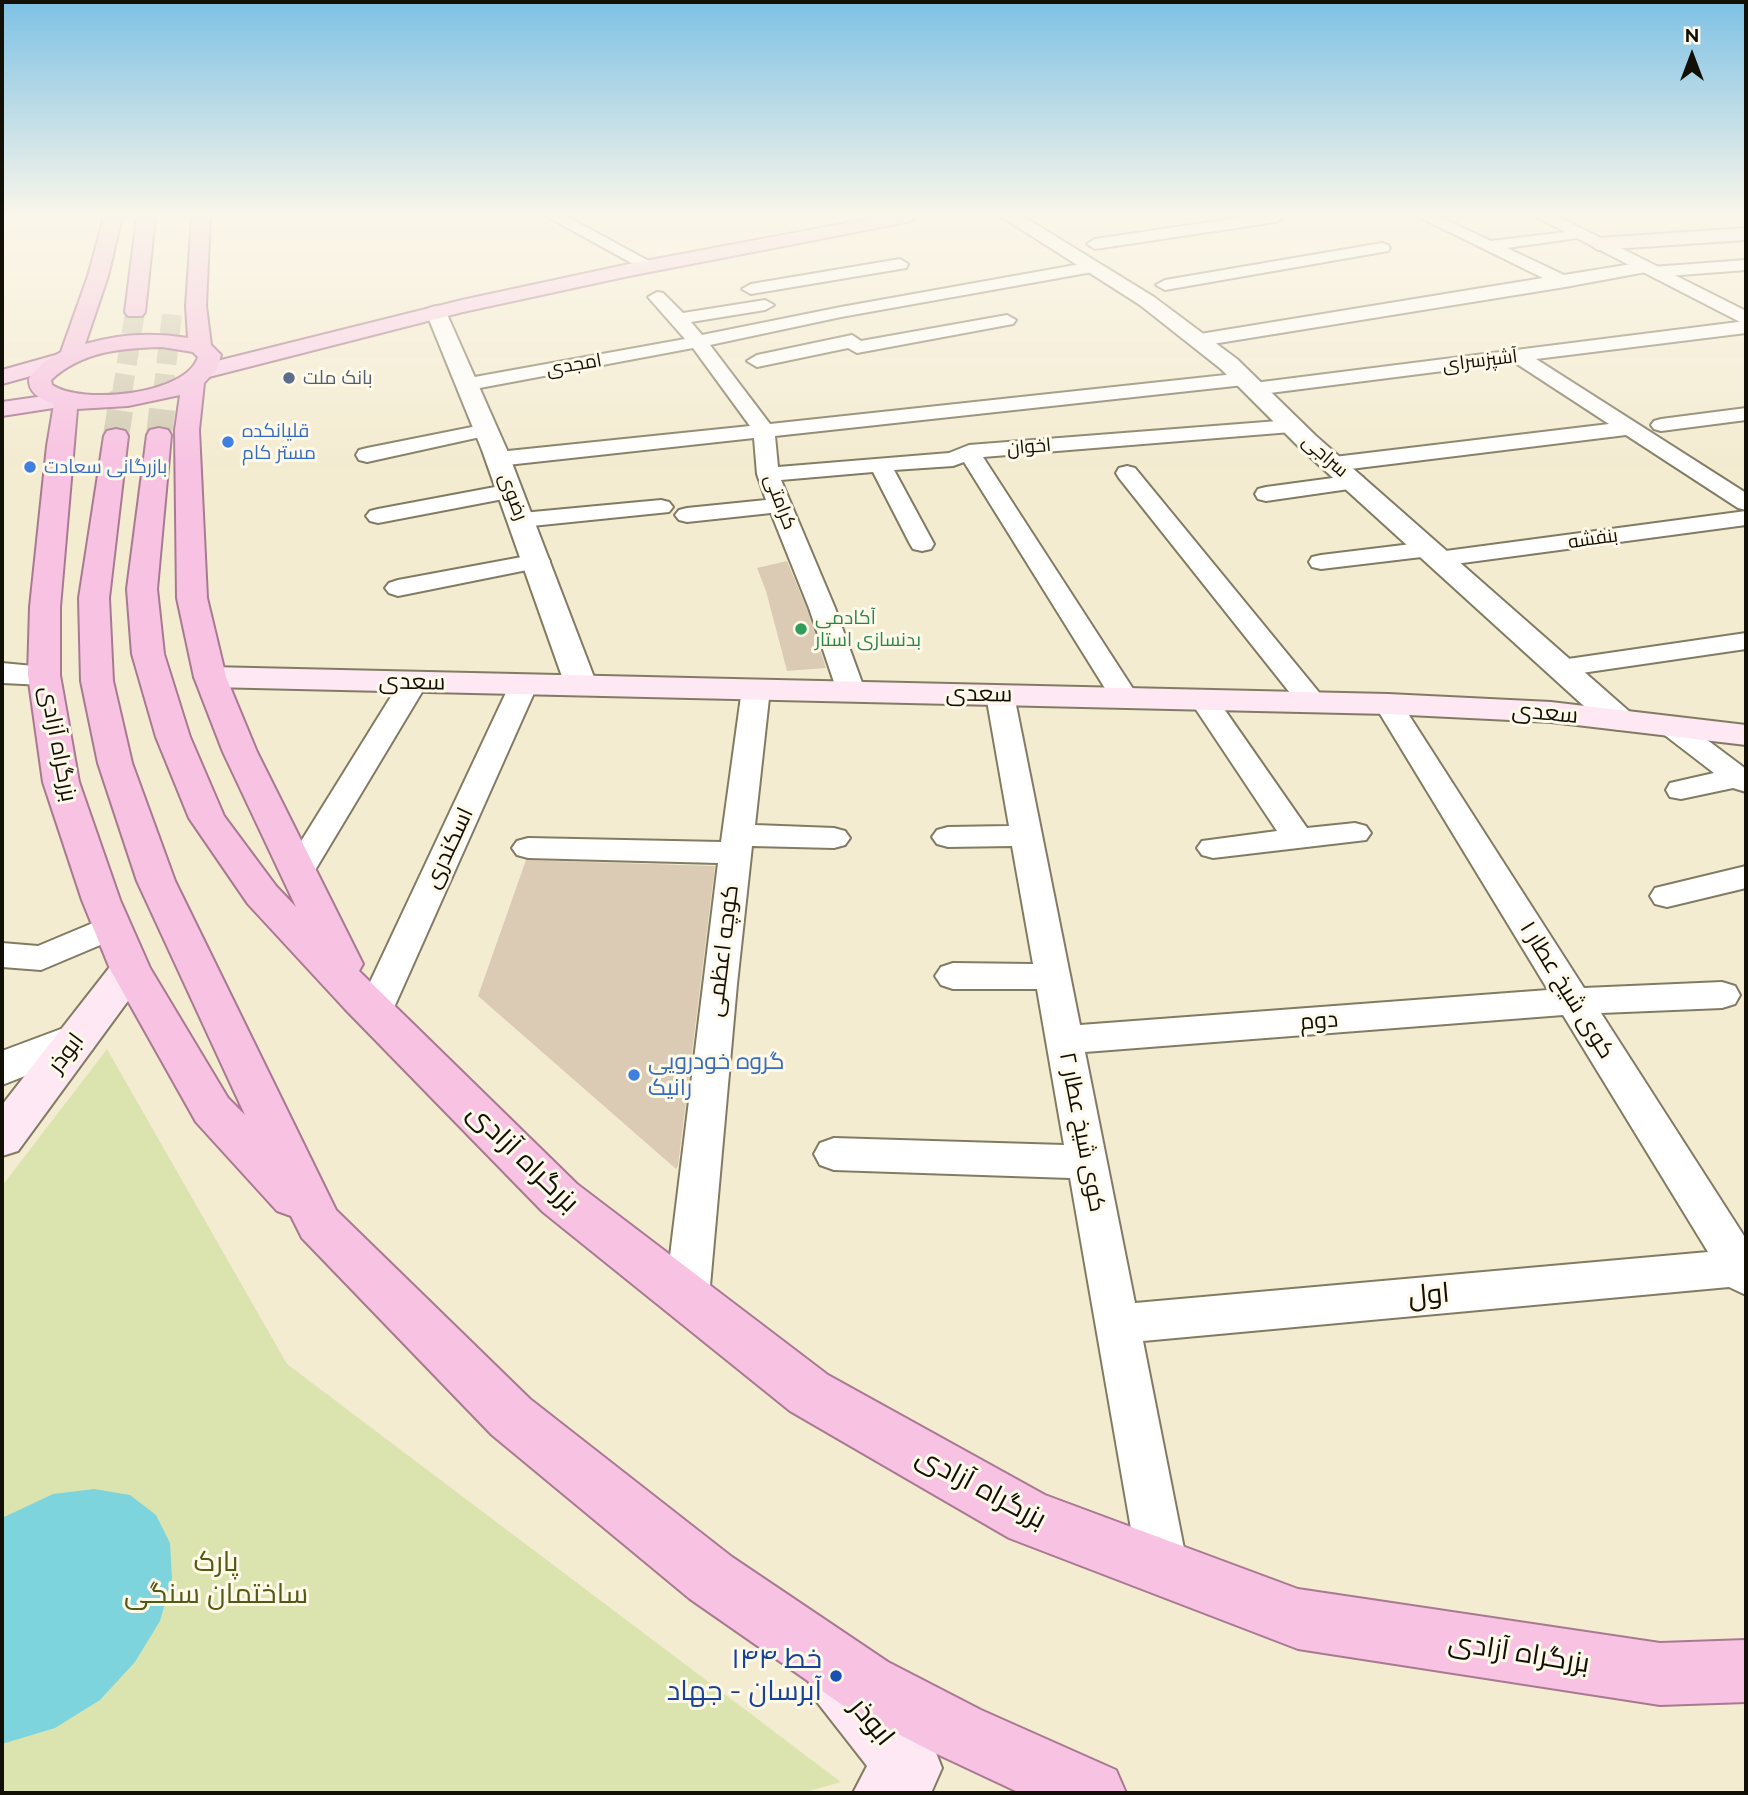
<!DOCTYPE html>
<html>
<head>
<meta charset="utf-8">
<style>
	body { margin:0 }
	#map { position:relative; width:1748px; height:1795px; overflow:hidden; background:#f4ecd1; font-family:Raleway,sans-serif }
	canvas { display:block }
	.frame { position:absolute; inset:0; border:4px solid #120f07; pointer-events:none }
	.north { position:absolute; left:1657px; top:21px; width:70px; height:70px; -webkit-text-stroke:5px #fef9e9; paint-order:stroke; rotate:0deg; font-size:19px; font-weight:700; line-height:28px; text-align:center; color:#120f07 }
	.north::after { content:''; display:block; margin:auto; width:24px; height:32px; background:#120f07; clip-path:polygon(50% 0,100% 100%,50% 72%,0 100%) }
</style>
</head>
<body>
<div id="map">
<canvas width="1748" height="1795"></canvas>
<div class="frame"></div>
<div class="north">N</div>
</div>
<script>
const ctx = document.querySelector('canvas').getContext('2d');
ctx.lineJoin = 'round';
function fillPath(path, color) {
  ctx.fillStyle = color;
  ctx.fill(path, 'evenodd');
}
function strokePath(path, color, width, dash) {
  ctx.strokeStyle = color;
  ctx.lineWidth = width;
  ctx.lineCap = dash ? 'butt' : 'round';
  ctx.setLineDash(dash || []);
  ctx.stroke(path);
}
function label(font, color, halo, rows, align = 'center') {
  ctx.font = font + ' Raleway,Cairo,sans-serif';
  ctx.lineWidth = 6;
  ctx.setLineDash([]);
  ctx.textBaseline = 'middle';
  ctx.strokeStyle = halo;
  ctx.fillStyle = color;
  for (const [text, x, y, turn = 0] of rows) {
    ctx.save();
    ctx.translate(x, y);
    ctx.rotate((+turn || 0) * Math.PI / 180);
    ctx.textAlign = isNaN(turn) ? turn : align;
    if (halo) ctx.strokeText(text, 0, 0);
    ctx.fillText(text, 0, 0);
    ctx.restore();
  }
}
const green = new Path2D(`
	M 107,1049 L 287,1364 L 841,1782 L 802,1793 L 2,1793 L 2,1186 Z`);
const water = new Path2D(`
	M 94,1489 L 130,1495 L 156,1515 L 170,1543 L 172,1579 L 160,1621 L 135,1662 L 100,1700 L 55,1728 L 2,1744 L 2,1518 L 53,1494 Z`);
const building = new Path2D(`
	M 787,561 L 807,609 L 826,668 L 787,671 L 766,591 L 757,568 Z
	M 526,860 L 715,866 L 678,1166 L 676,1169 L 478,996 Z`);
const trunkTunnelFar1 = new Path2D(`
	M 122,394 L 135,312
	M 163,394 L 173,305`);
const trunkTunnel = new Path2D(`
	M 159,435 L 164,393
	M 116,436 L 123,393`);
const minor = new Path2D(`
	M 548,217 L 568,217 L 658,266 L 656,270 L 644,270 Z
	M 1243,217 L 1284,217 L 1276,222 L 1095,249 L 1087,244 L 1095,239 Z
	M 1419,217 L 1440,217 L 1491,241 L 1583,230 L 1585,233 L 1583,236 L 1577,238 L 1507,248 L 1564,275 L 1644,262 L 1652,267 L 1746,260 L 1746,270 L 1654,277 L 1646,272 L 1565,287 L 1200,346 L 1191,340 L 1200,334 L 1543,278 Z
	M 1382,243 L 1388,245 L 1390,248 L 1388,251 L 1165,290 L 1156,285 L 1165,280 Z
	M 900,259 L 908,264 L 906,268 L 751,294 L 742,289 L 751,284 Z
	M 1092,262 L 1100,267 L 1098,271 L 841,317 L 710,345 L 770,424 L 1244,373 L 1251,375 L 1254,379 L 1251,383 L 1244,385 L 775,436 L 778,467 L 949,453 L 969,445 L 1291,420 L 1298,422 L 1302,426 L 1298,430 L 1291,432 L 983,457 L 1139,698 L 1135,704 L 1125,706 L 1115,704 L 1111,698 L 964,462 L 953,466 L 894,470 L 934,544 L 931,549 L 922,551 L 913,549 L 910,544 L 873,472 L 781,480 L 835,608 L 865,691 L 861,697 L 851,699 L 841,697 L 837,691 L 809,608 L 771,513 L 687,522 L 679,520 L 675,515 L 679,510 L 687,508 L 766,500 L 757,474 L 754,438 L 498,466 L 490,464 L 487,459 L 490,454 L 498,452 L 750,426 L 693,348 L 469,390 L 462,388 L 459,384 L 462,380 L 469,378 L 685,339 L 648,297 L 657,292 L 663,293 L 683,313 L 765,300 L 774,305 L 765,310 L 691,322 L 702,335 L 841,307 Z
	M 1007,315 L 1016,320 L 1013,324 L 857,353 L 848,348 L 757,367 L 747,361 L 757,355 L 852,335 L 861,341 Z
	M 1746,321 L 1746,333 L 1536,359 L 1746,493 L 1746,510 L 1738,508 L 1626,435 L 1334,471 L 1326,469 L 1323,464 L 1326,459 L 1334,457 L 1609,424 L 1514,362 L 1254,395 L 1247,393 L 1244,389 L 1247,385 L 1254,383 Z
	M 1746,408 L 1746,420 L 1661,431 L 1654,429 L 1651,425 L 1654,421 L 1661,419 Z
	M 487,424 L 494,426 L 498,430 L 494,434 L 367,462 L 359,460 L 356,455 L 359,450 L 367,448 Z
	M 1127,466 L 1135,468 L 1322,696 L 1326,702 L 1322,708 L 1312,710 L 1302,708 L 1119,478 L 1116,473 L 1119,468 Z
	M 1355,475 L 1363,477 L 1366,482 L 1363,487 L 1266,501 L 1258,499 L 1255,494 L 1258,489 L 1266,487 Z
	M 511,484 L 519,486 L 522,491 L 519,496 L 378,523 L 370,521 L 366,516 L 370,511 L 378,509 Z
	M 661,500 L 669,502 L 673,507 L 669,512 L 522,527 L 514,525 L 510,520 L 514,515 L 522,513 Z
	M 1746,511 L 1746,525 L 1440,566 L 1431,564 L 1428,559 L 1430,556 L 1321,569 L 1312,567 L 1309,562 L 1312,557 L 1321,555 L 1428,542 L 1437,544 L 1440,549 L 1438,552 Z
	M 538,554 L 547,556 L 550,561 L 547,566 L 398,596 L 389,593 L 385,588 L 389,583 L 398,580 Z
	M 1746,633 L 1746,649 L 1561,676 L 1551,674 L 1547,668 L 1551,662 L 1561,660 Z
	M 414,674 L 424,676 L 428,682 L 314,872 L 310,880 L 298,883 L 286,880 L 282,872 L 400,682 L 404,676 Z
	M 524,676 L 534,678 L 538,684 L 392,1012 L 387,1021 L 374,1025 L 361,1021 L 356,1012 L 510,684 L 514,678 Z
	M 756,681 L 766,683 L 770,689 L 755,825 L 834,828 L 845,831 L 850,838 L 845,845 L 834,848 L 752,846 L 737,984 L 709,1297 L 702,1311 L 687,1316 L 672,1311 L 665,1297 L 718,863 L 528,858 L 517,855 L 512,848 L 517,841 L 528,838 L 721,842 L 742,689 L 746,683 Z
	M 1000,687 L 1010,689 L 1014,695 L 1080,1025 L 1548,990 L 1374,704 L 1378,698 L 1388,696 L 1398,698 L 1584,988 L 1722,982 L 1735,986 L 1740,995 L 1735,1004 L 1722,1008 L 1601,1013 L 1746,1239 L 1746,1295 L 1729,1287 L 1143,1341 L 1188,1569 L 1181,1587 L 1163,1594 L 1145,1587 L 1138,1569 L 1070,1178 L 834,1170 L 820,1165 L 814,1154 L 820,1143 L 834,1138 L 1064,1145 L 1037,989 L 953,989 L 941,985 L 935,976 L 941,967 L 953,963 L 1033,964 L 1012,846 L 948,847 L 937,844 L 932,837 L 937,830 L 948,827 L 1009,826 L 986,695 L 990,689 ZM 1563,1015 L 1708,1252 L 1135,1303 L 1085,1052 Z
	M 1203,691 L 1213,693 L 1307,828 L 1355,823 L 1366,826 L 1371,833 L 1366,840 L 1213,858 L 1202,855 L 1197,848 L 1202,841 L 1277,831 L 1189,699 L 1193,693 Z
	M 1672,718 L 1682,721 L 1746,769 L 1746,792 L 1733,788 L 1681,799 L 1670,797 L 1666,790 L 1670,783 L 1714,773 L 1662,733 L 1658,727 L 1662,721 Z
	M 1746,866 L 1746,888 L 1667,907 L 1655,904 L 1650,896 L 1655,888 Z
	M 112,915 L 124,919 L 129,927 L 124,935 L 41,970 L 2,967 L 2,943 L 38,946 Z`);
const tertiary = new Path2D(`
	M 1002,217 L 1024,217 L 1154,297 L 1237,359 L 1316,436 L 1631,713 L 1636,720 L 1631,727 L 1619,730 L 1607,727 L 1298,446 L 1221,369 L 1140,305 Z
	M 1536,217 L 1559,217 L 1746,311 L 1746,325 Z
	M 436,306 L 443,308 L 446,312 L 507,450 L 597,685 L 592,692 L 581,695 L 570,692 L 565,685 L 482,450 L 426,312 L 429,308 Z
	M 2,663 L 55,668 L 60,675 L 55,682 L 44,685 L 2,683 Z
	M 77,1023 L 92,1028 L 98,1039 L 92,1050 L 2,1085 L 2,1051 Z`);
const secondary = new Path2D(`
	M 1746,228 L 1746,240 L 1598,250 L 1589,244 L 1598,238 Z
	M 210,667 L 1388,694 L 1551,702 L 1746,725 L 1746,745 L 1551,722 L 1388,714 L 210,687 L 199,684 L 194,677 L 199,670 Z
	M 130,955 L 144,959 L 150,969 L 144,979 L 18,1151 L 2,1156 L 2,1105 L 116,959 Z
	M 839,1649 L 861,1658 L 933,1745 L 942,1768 L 931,1793 L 853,1793 L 867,1766 L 817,1702 L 808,1680 L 817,1658 Z`);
const primary = new Path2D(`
	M 878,217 L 917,217 L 908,222 L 629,276 L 463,312 L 205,378 L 197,376 L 194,371 L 197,366 L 462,300 L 629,264 Z
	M 59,354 L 67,356 L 70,361 L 67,366 L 2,384 L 2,370 Z
	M 65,393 L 73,395 L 77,400 L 73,405 L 2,416 L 2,402 Z`);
const trunk = new Path2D(`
	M 104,217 L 122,217 L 108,276 L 85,344 C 119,334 153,332 188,338 L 186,306 L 192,217 L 210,217 L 206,306 L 211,345 L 221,355 L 217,369 L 204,383 L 199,430 L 207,598 L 226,677 L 257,752 L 363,964 L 359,971 L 577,1184 L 828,1375 L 1045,1495 L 1298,1589 L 1660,1643 L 1746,1640 L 1746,1702 L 1660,1705 L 1298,1649 L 1009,1538 L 790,1411 L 543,1212 L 345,1009 L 248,904 L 189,818 L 156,737 L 132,654 L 127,589 L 147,435 L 150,430 L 159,428 L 168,430 L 171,435 L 157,589 L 164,654 L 190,737 L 224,816 L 276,886 L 296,907 L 223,752 L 194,677 L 177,598 L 175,430 L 180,395 L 128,406 L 77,409 L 60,607 L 60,675 L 79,782 L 120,900 L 150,968 L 228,1098 L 245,1115 L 137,881 L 98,763 L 81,681 L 79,598 L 104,436 L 107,431 L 116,429 L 125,431 L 128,436 L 109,598 L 113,681 L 132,763 L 175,881 L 336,1210 L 530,1399 L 732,1557 L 888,1662 L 981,1710 L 1116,1770 L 1126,1793 L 1020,1793 L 937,1754 L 844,1706 L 690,1599 L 492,1435 L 302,1238 L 291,1216 L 277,1211 L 196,1122 L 110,969 L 82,900 L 43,782 L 28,675 L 30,607 L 47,446 L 54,404 C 40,399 28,393 29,378 L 44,362 L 61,352 L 88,276 ZM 162,347 L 193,352 L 198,357 C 187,395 81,405 52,385 L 51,380 C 82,351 122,348 162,347 Z
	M 137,217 L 155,217 L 145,312 L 142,316 L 128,316 L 125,312 Z`);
const markers = [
	[289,378,7,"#5c6f8a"],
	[228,442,7,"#3f7fe0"],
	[30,467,7,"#3f7fe0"],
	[801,629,7,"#2e9e5b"],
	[634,1075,7,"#3f7fe0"],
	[836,1676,7,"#1a4fb4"]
];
const farStreetnames = [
	["آشپزسرای",1480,361,-7],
	["امجدی",574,365,-10],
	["اخوان",1029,447,-5],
	["سراجی",1325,456,41],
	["رضوی",513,497,69],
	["کرامتی",780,502,69],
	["بنفشه",1593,539,-8]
];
const farServicenames = [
	["بانک ملت",303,378]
];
const farShopnames = [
	["قلیانکده",242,431],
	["مستر کام",242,453],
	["بازرگانی سعادت",44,467]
];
const farLeisurenames = [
	["آکادمی",815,618],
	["بدنسازی استار",815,640]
];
const streetNames = [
	["سعدی",412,682,1],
	["سعدی",979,694,1],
	["سعدی",1545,713,5],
	["بزرگراه آزادی",58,744,79],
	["اسکندری",449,848,-65],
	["کوچه اعظمی",723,951,-83],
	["کوی شیخ عطار ۱",1567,990,58],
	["دوم",1319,1021,-4],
	["ابوذر",66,1053,-53],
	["کوی شیخ عطار ۲",1082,1132,79]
];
const shopNames = [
	["گروه خودرویی",648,1062],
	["رانیک",648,1088]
];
const nearStreetnames = [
	["بزرگراه آزادی",523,1158,44],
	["اول",1429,1295,-5],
	["بزرگراه آزادی",981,1488,28],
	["بزرگراه آزادی",1519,1653,9],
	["ابوذر",872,1722,51]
];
const nearParknames = [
	["پارک",216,1563],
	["ساختمان سنگی",216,1595]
];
const nearTransitnames = [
	["خط ۱۴۴",822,1660],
	["آبرسان - جهاد",822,1692]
];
fillPath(green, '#dbe4af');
fillPath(water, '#7ed4dd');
fillPath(building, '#dccbb4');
strokePath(trunkTunnelFar1, '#d2cbb3', 20, [20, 10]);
strokePath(trunkTunnel, '#d2cbb3', 26, [26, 13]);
strokePath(minor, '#827b63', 4);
strokePath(tertiary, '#827b63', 4);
strokePath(secondary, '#827b63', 4);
strokePath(primary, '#a77a91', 4);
strokePath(trunk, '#a77a91', 4);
fillPath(minor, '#fff');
fillPath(tertiary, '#fff');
fillPath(secondary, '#fde8f4');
fillPath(primary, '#fad1ea');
fillPath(trunk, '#f8c2e3');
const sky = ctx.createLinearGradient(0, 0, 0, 468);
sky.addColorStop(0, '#7dc1e4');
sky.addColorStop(0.46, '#faf6ea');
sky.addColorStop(1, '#faf6ea00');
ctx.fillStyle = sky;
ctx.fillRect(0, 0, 1748, 468);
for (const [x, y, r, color] of markers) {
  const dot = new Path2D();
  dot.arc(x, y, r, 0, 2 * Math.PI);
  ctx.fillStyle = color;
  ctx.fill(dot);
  strokePath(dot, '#fef9e9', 2.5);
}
label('19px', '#120f07', '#fef9e9', farStreetnames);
label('19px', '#4e5e75', '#fef9e9', farServicenames, 'left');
label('19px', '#366cbe', '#fef9e9', farShopnames, 'left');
label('19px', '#27864d', '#fef9e9', farLeisurenames, 'left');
label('23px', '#120f07', '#fef9e9', streetNames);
label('23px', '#366cbe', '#fef9e9', shopNames, 'left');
label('28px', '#120f07', '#fef9e9', nearStreetnames);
label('28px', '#525a13', '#fef9e9', nearParknames);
label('28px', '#164399', '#fef9e9', nearTransitnames, 'right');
</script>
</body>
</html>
